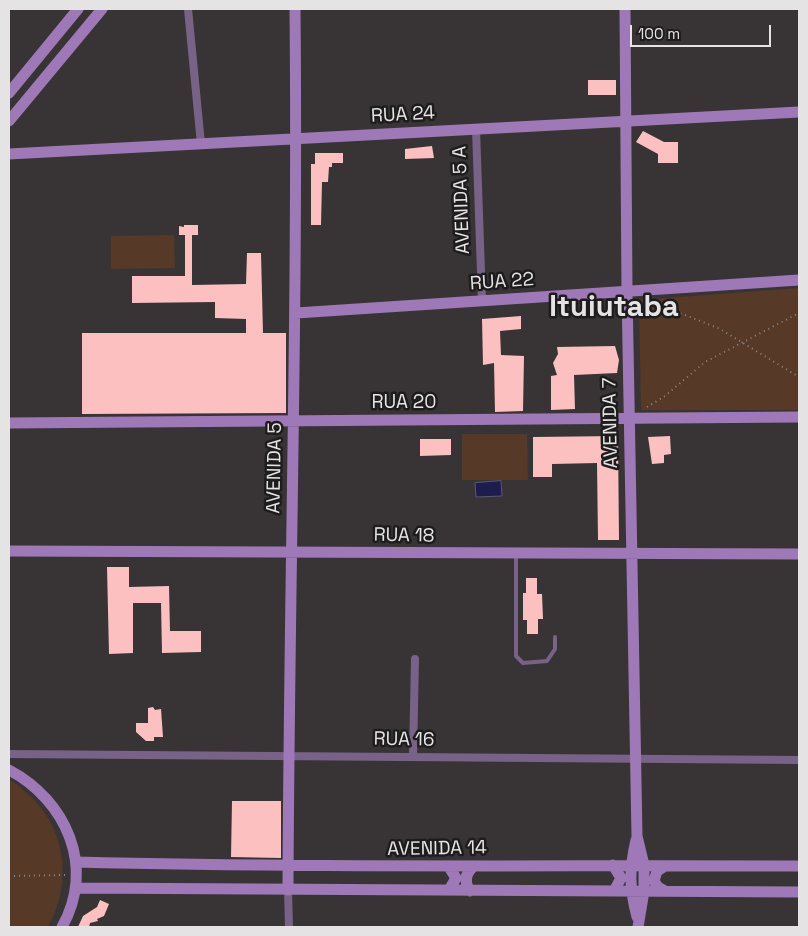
<!DOCTYPE html>
<html>
<head>
<meta charset="utf-8">
<style>
	body { margin:0 }
	#map { position:relative; width:808px; height:936px; overflow:hidden; background:#383436; font-family:"Space Grotesk",sans-serif }
	canvas { display:block }
	.frame { position:absolute; inset:0; border:10px solid #e5e3e4; pointer-events:none }
	.scale { position:absolute; left:630px; top:25px; width:141px; height:22px; box-sizing:border-box; border:2px solid #e5e3e4; border-top:0; padding-left:6px; font-size:15px; line-height:18px; white-space:nowrap; color:#e5e3e4; -webkit-text-stroke:4px #1e1c1d; paint-order:stroke }
</style>
</head>
<body>
<div id="map">
<canvas width="808" height="936"></canvas>
<div class="frame"></div>
<div class="scale">100 m</div>
</div>
<script>
const ctx = document.querySelector('canvas').getContext('2d');
ctx.lineJoin = 'round';
function fillPath(path, color) {
  ctx.fillStyle = color;
  ctx.fill(path, 'evenodd');
}
function strokePath(path, color, width, dash) {
  ctx.strokeStyle = color;
  ctx.lineWidth = width;
  ctx.lineCap = dash ? 'butt' : 'round';
  ctx.setLineDash(dash || []);
  ctx.stroke(path);
}
function label(font, color, halo, rows, align = 'center') {
  ctx.font = font + ' "Space Grotesk",sans-serif';
  ctx.lineWidth = 5;
  ctx.setLineDash([]);
  ctx.textBaseline = 'middle';
  ctx.strokeStyle = halo;
  ctx.fillStyle = color;
  for (const [text, x, y, turn = 0] of rows) {
    ctx.save();
    ctx.translate(x, y);
    ctx.rotate((+turn || 0) * Math.PI / 180);
    ctx.textAlign = isNaN(turn) ? turn : align;
    if (halo) ctx.strokeText(text, 0, 0);
    ctx.fillText(text, 0, 0);
    ctx.restore();
  }
}
const green = new Path2D(`
	M 174,235 L 175,268 L 111,269 L 111,236 Z
	M 799,288 L 799,410 L 641,410 L 639,300 Z
	M 462,434 L 527,434 L 528,480 L 462,480 Z
	M 9,780 C 17,783 23,790 30,796 C 67,830 72,885 48,927 L 9,927 Z`);
const water = new Path2D(`
	M 501,481 L 502,496 L 476,497 L 475,483 Z`);
const building = new Path2D(`
	M 588,80 L 616,80 L 616,95 L 588,95 Z
	M 643,131 L 664,142 L 678,142 L 678,163 L 658,163 L 658,154 L 636,142 Z
	M 432,146 L 434,158 L 405,159 L 405,149 Z
	M 315,153 L 343,153 L 343,163 L 332,163 L 332,167 L 329,167 L 328,182 L 322,182 L 321,225 L 311,225 L 311,164 L 315,164 Z
	M 184,225 L 198,225 L 198,235 L 192,235 L 192,285 L 246,284 L 247,253 L 261,253 L 263,333 L 286,333 L 286,413 L 82,414 L 82,333 L 246,333 L 246,319 L 215,318 L 215,302 L 132,303 L 132,276 L 185,276 L 185,235 L 179,235 L 179,226 L 184,227 Z
	M 521,316 L 521,329 L 500,331 L 501,355 L 524,356 L 523,411 L 495,412 L 494,363 L 483,365 L 482,319 Z
	M 615,346 L 619,360 L 617,373 L 574,375 L 575,409 L 551,410 L 551,376 L 557,375 L 553,363 L 558,354 L 557,347 Z
	M 618,436 L 619,540 L 598,540 L 597,463 L 552,464 L 552,477 L 533,477 L 533,437 Z
	M 670,436 L 671,454 L 664,455 L 664,463 L 652,464 L 648,437 Z
	M 420,439 L 451,439 L 451,455 L 420,456 Z
	M 107,567 L 129,567 L 129,587 L 169,586 L 170,631 L 201,631 L 201,652 L 162,653 L 161,603 L 133,603 L 133,653 L 109,654 Z
	M 526,578 L 537,578 L 537,594 L 542,594 L 543,619 L 538,619 L 538,634 L 527,634 L 527,620 L 523,620 L 523,593 L 526,593 Z
	M 153,707 L 155,710 L 161,709 L 163,737 L 154,737 L 154,741 L 146,741 L 136,732 L 136,723 L 148,723 L 148,708 Z
	M 232,801 L 281,801 L 281,858 L 231,857 Z
	M 100,900 L 109,904 L 104,916 L 97,919 L 98,921 L 90,923 L 89,927 L 78,927 L 83,916 L 97,907 Z`);
const path = new Path2D(`
	M 648,300 L 720,329 L 799,377
	M 647,407 L 665,396 L 705,362 L 799,313
	M 9,876 L 66,875`);
const lane = new Path2D(`
	M 516,555 L 516,656 L 523,663 L 547,661 L 555,649 L 555,637`);
const street = new Path2D(`
	M 188,9 L 201,144
	M 476,129 L 482,301
	M 9,754 L 799,760
	M 413,757 L 415,659
	M 288,890 L 289,927`);
const secondary = new Path2D(`
	M 625,9 L 627,292 L 637,836 L 644,865 L 644,891 L 638,927
	M 9,93 L 78,9
	M 9,121 L 102,9
	M 9,154 L 799,112
	M 296,313 L 799,280
	M 9,423 L 799,417
	M 9,551 L 799,554
	M 9,770 C 66,800 96,867 62,927
	M 636,840 C 629,871 629,886 637,917
	M 76,862 C 317,868 558,865 799,866
	M 613,865 L 621,878 L 614,891
	M 665,866 L 657,871 L 654,881 L 658,887 L 665,891
	M 76,888 L 799,892
	M 288,890 C 289,596 298,303 295,9
	M 449,890 L 456,878 L 449,867
	M 470,891 C 464,882 465,874 473,867`);
const streetNames = [
	["RUA 24",403,115,-3],
	["AVENIDA 5 A",462,200,-92],
	["RUA 22",502,282,-4],
	["RUA 20",404,403],
	["AVENIDA 7",611,423,-91],
	["AVENIDA 5",275,468,-89],
	["RUA 18",404,536,1],
	["RUA 16",404,740,1],
	["AVENIDA 14",437,849,-1]
];
const townNames = [
	["Ituiutaba",614,308]
];
fillPath(green, '#563926');
fillPath(water, '#1c1d4c');
strokePath(water, '#58587a', 1);
fillPath(building, '#fbc0bf');
strokePath(path, '#8a8788', 2, [1, 4]);
strokePath(lane, '#796288', 4);
strokePath(street, '#796288', 8);
strokePath(secondary, '#9f79b7', 11);
label('19px', '#e5e3e4', '#1e1c1d', streetNames);
label('bold 29px', '#e5e3e4', '#1e1c1d', townNames);
</script>
</body>
</html>
